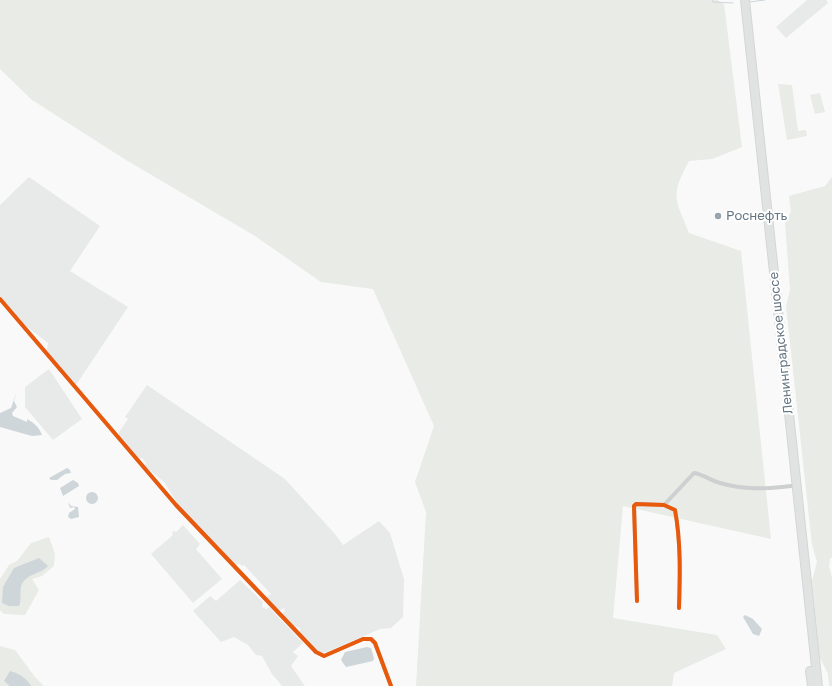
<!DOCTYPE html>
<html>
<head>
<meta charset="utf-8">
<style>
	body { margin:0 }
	canvas { display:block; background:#f9f9f9 }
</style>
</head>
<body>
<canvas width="832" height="686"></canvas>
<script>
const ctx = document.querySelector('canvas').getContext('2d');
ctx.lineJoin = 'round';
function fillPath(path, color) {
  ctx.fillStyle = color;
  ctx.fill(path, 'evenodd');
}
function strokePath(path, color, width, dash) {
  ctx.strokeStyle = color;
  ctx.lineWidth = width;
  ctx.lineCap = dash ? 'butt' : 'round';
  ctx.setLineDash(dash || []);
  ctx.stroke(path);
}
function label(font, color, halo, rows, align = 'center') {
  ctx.font = font + ' "Golos Text",sans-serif';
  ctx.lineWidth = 4;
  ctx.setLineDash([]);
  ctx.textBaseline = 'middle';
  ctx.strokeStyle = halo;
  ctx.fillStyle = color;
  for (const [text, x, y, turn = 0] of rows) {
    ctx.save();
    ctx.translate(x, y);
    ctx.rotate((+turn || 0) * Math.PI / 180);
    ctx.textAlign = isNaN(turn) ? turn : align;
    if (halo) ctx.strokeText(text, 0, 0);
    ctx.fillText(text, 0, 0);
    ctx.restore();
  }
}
const built = new Path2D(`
	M 807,0 L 826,0 L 828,3 L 786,38 L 776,27 Z
	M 29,177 L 100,226 L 70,271 L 128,307 L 76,385 L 49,354 L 47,350 L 48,343 L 26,326 L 0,296 L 0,205 Z
	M 49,369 L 82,419 L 53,440 L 25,407 L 25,387 Z
	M 147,385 L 285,479 L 335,534 L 343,545 L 379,521 L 390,533 L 404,579 L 403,617 L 391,628 L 380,629 L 327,652 L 321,653 L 300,632 L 300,628 L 294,626 L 282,614 L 285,610 L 284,608 L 279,611 L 265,598 L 271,594 L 244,565 L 242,566 L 240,564 L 235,565 L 179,506 L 164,482 L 145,466 L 146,463 L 142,458 L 137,458 L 119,436 L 119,432 L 128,419 L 125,417 Z
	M 183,525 L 200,544 L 196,549 L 222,579 L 193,603 L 151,554 L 173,535 L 172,533 L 173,531 L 176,532 Z
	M 240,580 L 263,602 L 262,607 L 266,609 L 269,607 L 303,643 L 293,652 L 298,656 L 291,666 L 305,686 L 282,686 L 272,674 L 262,656 L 256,655 L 248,645 L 234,637 L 221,642 L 193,611 L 210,596 L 216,601 Z`);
const green = new Path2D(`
	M 0,0 L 717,0 L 724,4 L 742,147 L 712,159 L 689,161 C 670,196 675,198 689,233 L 741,251 L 771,539 L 623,506 L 613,618 L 717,635 L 726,649 L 674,673 L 672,686 L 416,686 L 426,512 L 415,482 L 434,426 L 373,289 L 321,282 L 255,236 L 126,160 L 32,100 L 0,69 Z
	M 778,84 L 792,85 L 798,131 L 806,130 L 807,136 L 787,140 Z
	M 820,93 L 825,112 L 815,114 L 810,95 Z
	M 832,177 L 832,558 L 830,558 L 829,566 L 832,577 L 832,686 L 829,686 L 828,674 L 820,658 L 812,581 L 817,562 L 812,545 L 786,306 L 790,290 L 785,223 L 791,212 L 789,196 L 825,186 Z
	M 49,537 L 55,554 L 54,566 L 42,576 L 32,579 L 39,590 L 25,615 L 4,614 L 0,610 L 0,579 L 9,565 L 17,561 L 31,543 Z
	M 0,646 L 15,650 L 35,677 L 44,686 L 0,686 Z`);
const water = new Path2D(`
	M 17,391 L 14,401 L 17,407 L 12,413 L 13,416 L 27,422 L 27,419 C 34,423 39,427 42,435 L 32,436 L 0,427 L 0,413 L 11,408 Z
	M 67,468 L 70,470 L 71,473 L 65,474 L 57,480 L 51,480 L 49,478 Z
	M 73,480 L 78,483 L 79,486 L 63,496 L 60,488 Z
	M86 498a6 6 0 1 1 12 0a6 6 0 1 1-12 0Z
	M 68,502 L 71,506 L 78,507 L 79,517 L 71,519 L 68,517 L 69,513 L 75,509 L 74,507 L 70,508 Z
	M 39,558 L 48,566 C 41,574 28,573 22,584 C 19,589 22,600 19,606 L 9,606 L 2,603 L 3,587 L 14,568 Z
	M 745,615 L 753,619 L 762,629 L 759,636 L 753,634 L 743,617 Z
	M 367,647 L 371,648 L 374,658 L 373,661 L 346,667 L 341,660 L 345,652 Z
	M 10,671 C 18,673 27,678 31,686 L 10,686 L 4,681 Z`);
const stream = new Path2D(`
	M 712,0 L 713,2 L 733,3
	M 749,2 L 765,0`);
const street = new Path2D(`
	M 0,299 L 176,505 L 316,652 L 324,656 L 363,639 L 371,639 L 375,643 L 391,686
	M 664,505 L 694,473 C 703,474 711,481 720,483 C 744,490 766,489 791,486
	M 637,601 L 634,506 L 636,504 L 664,505 L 675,510 C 681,542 680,576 679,608`);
const highway = new Path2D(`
	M 745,0 L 818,686
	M 810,671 L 812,686`);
const cycleway = new Path2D(`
	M 0,299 L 176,505 L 316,652 L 324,656 L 363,639 L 371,639 L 375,643 L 391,686
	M 637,601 L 634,506 L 636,504 L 664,505 L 675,510 C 681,542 680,576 679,608`);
const markers = [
	[718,216,4,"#99a4ac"]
];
const poiNames = [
	["Роснефть",726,216]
];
const streetNames = [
	["Ленинградское шоссе",781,343,-96]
];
fillPath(built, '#e8e9e9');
fillPath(green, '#e8ebe6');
fillPath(water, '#ced6d9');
strokePath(stream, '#ced6d9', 1);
strokePath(highway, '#d5d6d6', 10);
strokePath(street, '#cecfd0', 4);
strokePath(highway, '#e1e2e2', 8);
strokePath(cycleway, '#e8590c', 4);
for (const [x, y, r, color] of markers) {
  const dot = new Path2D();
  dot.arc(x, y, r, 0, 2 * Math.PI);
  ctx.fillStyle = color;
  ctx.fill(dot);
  strokePath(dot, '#fff', 1.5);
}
label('13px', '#657683', '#fff', poiNames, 'left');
label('13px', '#657683', '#fff', streetNames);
</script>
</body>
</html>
